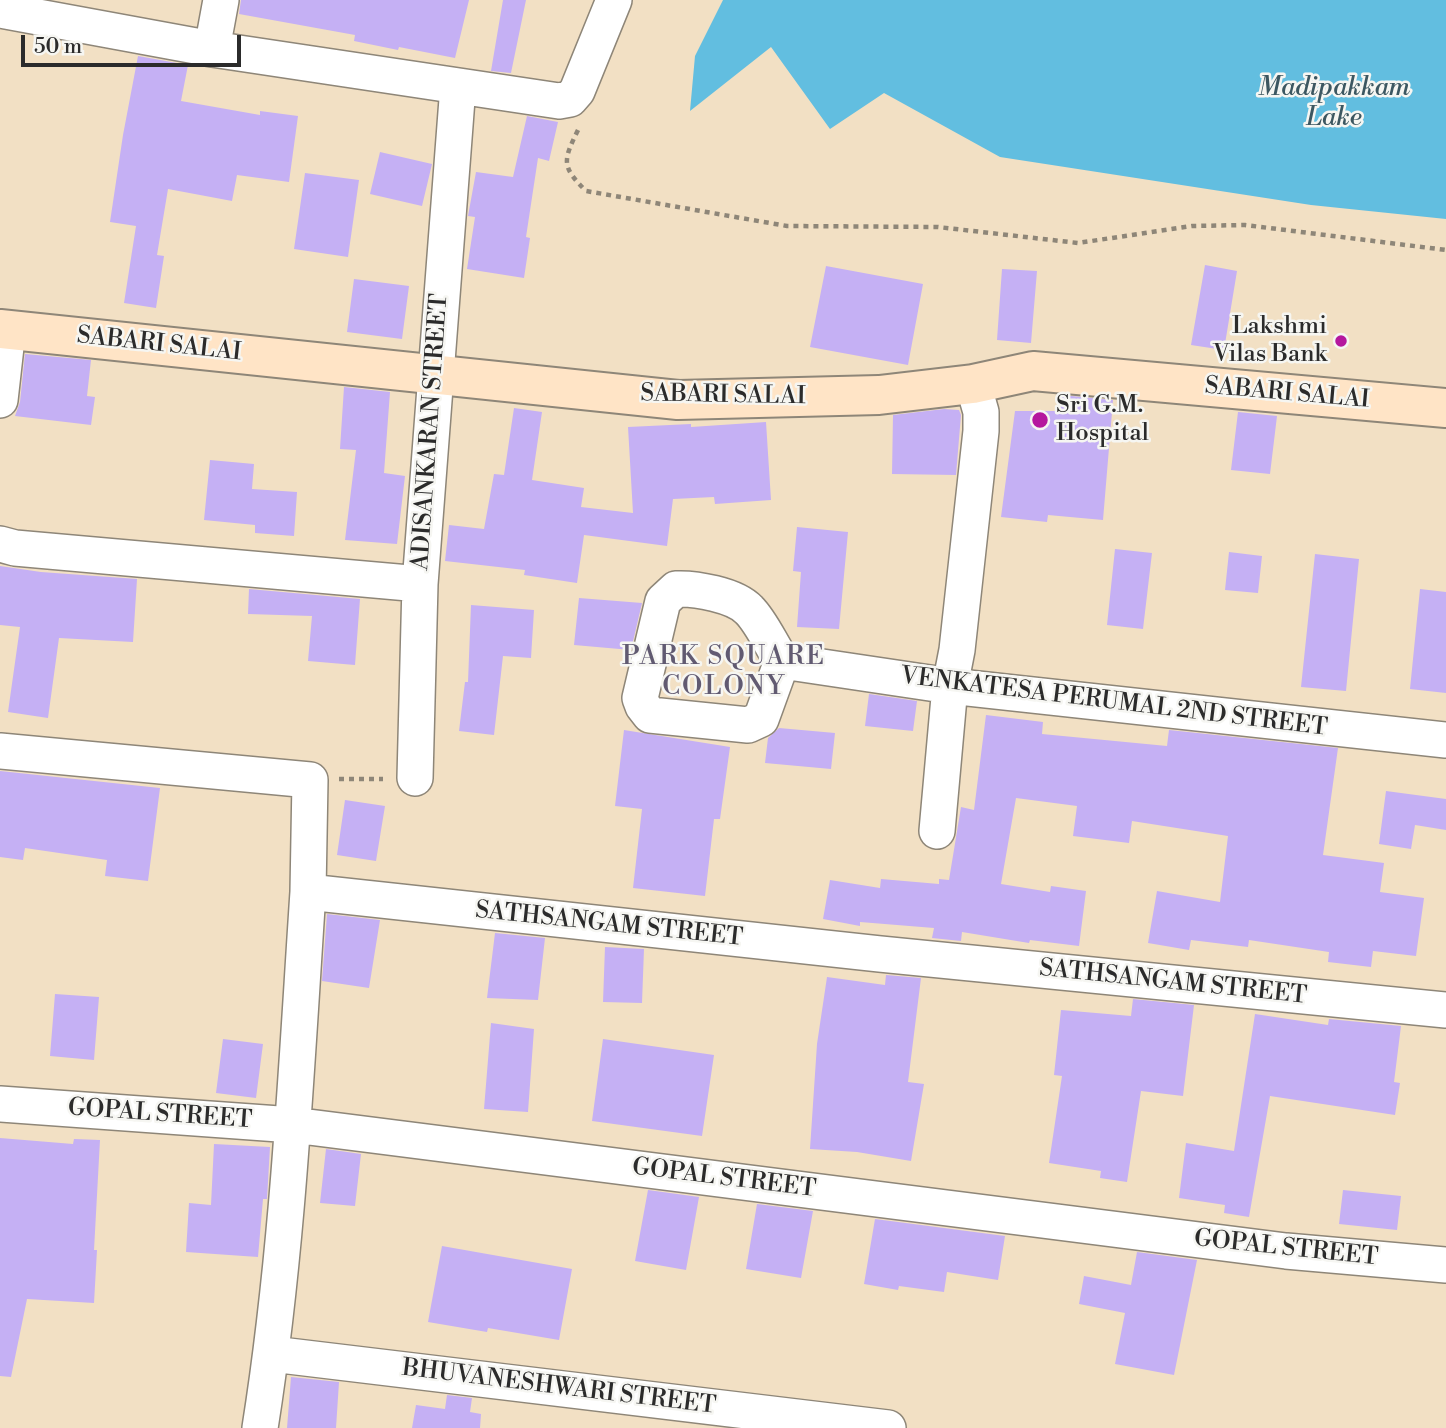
<!DOCTYPE html>
<html>
<head>
<meta charset="utf-8">
<style>
	body { margin:0 }
	#map { position:relative; width:1446px; height:1428px; overflow:hidden; background:#f2e0c4; font-family:"Libre Bodoni",serif }
	canvas { display:block }
	.scale { position:absolute; left:21px; top:35px; width:220px; height:32px; box-sizing:border-box; border:4px solid #2b2b2b; border-top:0; padding-left:9px; font-size:21px; line-height:24px; white-space:nowrap; color:#2b2b2b; -webkit-text-stroke:5px #f6f6f2; paint-order:stroke }
</style>
</head>
<body>
<div id="map">
<canvas width="1446" height="1428"></canvas>
<div class="scale">50 m</div>
</div>
<script>
const ctx = document.querySelector('canvas').getContext('2d');
ctx.lineJoin = 'round';
function fillPath(path, color) {
  ctx.fillStyle = color;
  ctx.fill(path, 'evenodd');
}
function strokePath(path, color, width, dash) {
  ctx.strokeStyle = color;
  ctx.lineWidth = width;
  ctx.lineCap = dash ? 'butt' : 'round';
  ctx.setLineDash(dash || []);
  ctx.stroke(path);
}
function label(font, color, halo, rows, align = 'center') {
  ctx.font = font + ' "Libre Bodoni",serif';
  ctx.lineWidth = 5;
  ctx.setLineDash([]);
  ctx.textBaseline = 'middle';
  ctx.strokeStyle = halo;
  ctx.fillStyle = color;
  for (const [text, x, y, turn = 0] of rows) {
    ctx.save();
    ctx.translate(x, y);
    ctx.rotate((+turn || 0) * Math.PI / 180);
    ctx.textAlign = isNaN(turn) ? turn : align;
    if (halo) ctx.strokeText(text, 0, 0);
    ctx.fillText(text, 0, 0);
    ctx.restore();
  }
}
const water = new Path2D(`
	M 723,0 L 1446,0 L 1446,219 L 1311,205 L 1000,157 L 884,93 L 830,129 L 771,47 L 690,111 L 695,56 Z`);
const building = new Path2D(`
	M 241,0 L 469,0 L 455,58 L 399,47 L 398,50 L 354,41 L 355,35 L 239,14 Z
	M 503,0 L 526,0 L 511,73 L 491,71 Z
	M 138,56 L 188,65 L 181,101 L 260,115 L 260,111 L 298,116 L 289,182 L 237,175 L 232,201 L 168,189 L 157,255 L 164,256 L 156,308 L 124,303 L 136,226 L 110,222 L 123,135 Z
	M 527,116 L 558,122 L 549,161 L 538,158 L 526,237 L 530,238 L 524,278 L 467,269 L 475,217 L 468,216 L 476,172 L 513,177 Z
	M 380,152 L 432,164 L 422,206 L 370,194 Z
	M 305,173 L 359,180 L 348,257 L 294,249 Z
	M 1205,265 L 1237,271 L 1224,350 L 1191,345 Z
	M 826,266 L 923,284 L 908,365 L 810,347 Z
	M 1002,269 L 1037,271 L 1031,343 L 997,340 Z
	M 354,279 L 409,286 L 402,339 L 347,332 Z
	M 25,354 L 91,360 L 87,396 L 95,397 L 91,425 L 15,416 L 20,402 Z
	M 344,387 L 390,392 L 384,473 L 405,476 L 397,544 L 345,540 L 356,450 L 340,449 Z
	M 1061,395 L 1113,400 L 1103,520 L 1048,515 L 1047,522 L 1001,517 L 1015,411 L 1059,411 Z
	M 514,408 L 542,412 L 532,480 L 584,488 L 581,507 L 633,513 L 628,427 L 691,424 L 691,427 L 766,422 L 771,500 L 715,504 L 714,497 L 673,499 L 667,546 L 584,535 L 577,583 L 524,575 L 525,570 L 445,561 L 449,525 L 484,529 L 494,474 L 504,475 Z
	M 944,409 L 959,410 L 961,415 L 956,475 L 892,474 L 893,415 Z
	M 1238,412 L 1277,416 L 1270,474 L 1231,470 Z
	M 210,460 L 254,464 L 252,489 L 297,492 L 294,536 L 255,533 L 255,525 L 204,520 Z
	M 797,527 L 848,532 L 839,629 L 797,627 L 801,572 L 793,571 Z
	M 1115,549 L 1152,553 L 1143,629 L 1107,625 Z
	M 1229,552 L 1262,556 L 1258,593 L 1225,590 Z
	M 1315,554 L 1359,559 L 1346,691 L 1301,687 Z
	M 0,566 L 41,572 L 137,579 L 133,642 L 59,638 L 48,718 L 8,712 L 20,627 L 0,625 Z
	M 249,589 L 360,599 L 355,665 L 308,661 L 312,616 L 248,614 Z
	M 1420,589 L 1446,592 L 1446,693 L 1410,689 Z
	M 579,598 L 642,603 L 631,650 L 574,645 Z
	M 471,605 L 534,610 L 531,658 L 503,656 L 494,735 L 459,731 L 465,682 L 468,682 Z
	M 869,694 L 917,701 L 913,731 L 865,726 Z
	M 986,715 L 1043,722 L 1042,734 L 1167,746 L 1169,730 L 1338,748 L 1323,855 L 1384,863 L 1380,892 L 1424,898 L 1416,956 L 1373,951 L 1371,967 L 1328,962 L 1329,952 L 1249,940 L 1248,947 L 1191,940 L 1189,950 L 1148,943 L 1157,891 L 1220,902 L 1228,836 L 1132,821 L 1129,843 L 1073,836 L 1077,806 L 1016,798 L 1001,884 L 1050,892 L 1051,886 L 1086,891 L 1079,946 L 1030,940 L 1029,943 L 962,932 L 961,941 L 932,938 L 934,928 L 860,922 L 860,926 L 823,919 L 830,880 L 880,888 L 881,879 L 939,884 L 939,879 L 949,880 L 961,807 L 974,810 Z
	M 779,728 L 835,733 L 831,769 L 765,763 L 768,738 Z
	M 624,730 L 730,747 L 720,819 L 714,819 L 705,896 L 633,888 L 642,809 L 615,806 Z
	M 0,771 L 160,788 L 148,881 L 105,876 L 107,860 L 25,848 L 23,860 L 0,857 Z
	M 1386,791 L 1446,799 L 1446,830 L 1415,825 L 1411,849 L 1379,844 Z
	M 345,800 L 385,806 L 376,861 L 337,855 Z
	M 327,914 L 380,920 L 369,988 L 322,981 Z
	M 495,933 L 545,938 L 538,1000 L 487,998 Z
	M 605,947 L 644,949 L 642,1003 L 603,1002 Z
	M 886,975 L 921,978 L 908,1082 L 924,1084 L 911,1161 L 857,1152 L 810,1149 L 817,1044 L 827,977 L 885,985 Z
	M 55,994 L 99,997 L 94,1060 L 50,1056 Z
	M 1133,999 L 1194,1005 L 1183,1096 L 1141,1091 L 1127,1182 L 1100,1178 L 1101,1171 L 1049,1163 L 1062,1076 L 1054,1075 L 1061,1010 L 1131,1016 Z
	M 1255,1014 L 1328,1025 L 1329,1019 L 1401,1026 L 1394,1082 L 1400,1083 L 1395,1115 L 1270,1096 L 1249,1217 L 1224,1213 L 1225,1205 L 1179,1198 L 1186,1143 L 1234,1151 Z
	M 491,1023 L 534,1029 L 528,1112 L 484,1109 Z
	M 223,1039 L 263,1044 L 256,1098 L 216,1093 Z
	M 603,1039 L 714,1055 L 702,1136 L 592,1121 Z
	M 0,1138 L 73,1144 L 74,1139 L 100,1140 L 94,1250 L 97,1250 L 94,1303 L 27,1299 L 11,1377 L 0,1376 Z
	M 214,1144 L 270,1147 L 267,1199 L 263,1199 L 258,1257 L 186,1252 L 189,1203 L 211,1205 Z
	M 326,1149 L 361,1154 L 355,1206 L 320,1203 Z
	M 648,1190 L 699,1197 L 686,1270 L 635,1261 Z
	M 1343,1190 L 1401,1196 L 1397,1230 L 1339,1224 Z
	M 757,1204 L 813,1211 L 801,1278 L 746,1269 Z
	M 875,1219 L 1005,1236 L 998,1280 L 947,1272 L 944,1292 L 899,1286 L 898,1290 L 864,1284 Z
	M 442,1246 L 572,1269 L 559,1340 L 488,1328 L 487,1332 L 428,1322 Z
	M 1137,1252 L 1197,1260 L 1174,1375 L 1115,1364 L 1125,1313 L 1079,1304 L 1084,1276 L 1131,1285 Z
	M 291,1377 L 339,1382 L 336,1428 L 287,1428 Z
	M 447,1395 L 472,1398 L 470,1412 L 481,1414 L 480,1428 L 412,1428 L 416,1405 L 445,1409 Z`);
const path = new Path2D(`
	M 578,130 C 563,161 561,166 586,191 L 787,226 L 938,227 L 1078,243 L 1192,226 L 1245,225 L 1446,250
	M 339,779 L 383,779`);
const street = new Path2D(`
	M 0,10 L 212,49 L 559,101 L 570,99 L 577,91 L 614,0
	M 212,49 L 221,0
	M 0,400 L 8,329
	M 0,544 L 15,548 L 420,584
	M 782,661 L 761,719 L 748,725 L 650,715 L 643,706 L 640,698 L 663,601 L 676,589 C 695,588 735,595 749,610 C 762,623 771,645 782,661 L 950,686 L 1446,740
	M 0,751 L 310,780 L 308,892
	M 415,778 L 420,584 L 458,86
	M 937,831 L 950,686 L 957,650 L 981,431 L 981,412 L 973,384
	M 0,1104 L 293,1125 L 1286,1251 L 1446,1265
	M 272,1354 L 888,1428
	M 260,1428 C 288,1251 296,1071 308,892 L 880,954 L 1446,1010`);
const secondary = new Path2D(`
	M 0,329 L 678,400 L 879,395 L 973,384 L 1033,371 L 1446,408`);
const markers = [
	[1341,341,7,"#b5179e"],
	[1040,420,9,"#b5179e"]
];
const poiNames = [
	["Lakshmi",1327,327],
	["Vilas Bank",1327,355],
	["Sri G.M.",1056,406,"left"],
	["Hospital",1056,434,"left"]
];
const streetNames = [
	["SABARI SALAI",159,345,6],
	["SABARI SALAI",1287,394,5],
	["SABARI SALAI",723,396,1],
	["ADISANKARAN STREET",431,432,-86],
	["VENKATESA PERUMAL 2ND STREET",1114,703,7],
	["SATHSANGAM STREET",609,925,6],
	["SATHSANGAM STREET",1173,983,6],
	["GOPAL STREET",160,1115,4],
	["GOPAL STREET",724,1179,7],
	["GOPAL STREET",1286,1249,6],
	["BHUVANESHWARI STREET",559,1388,7]
];
const waterNames = [
	["Madipakkam",1334,89],
	["Lake",1334,119]
];
const neighbourhoodNames = [
	["PARK SQUARE",724,658],
	["COLONY",724,688]
];
fillPath(water, '#62bee0');
fillPath(building, '#c5b0f4');
strokePath(street, '#8e8678', 38);
strokePath(secondary, '#8e8678', 42);
strokePath(path, '#8e8678', 4.5, [5, 5]);
strokePath(street, '#fff', 35);
strokePath(secondary, '#ffe4c6', 38);
for (const [x, y, r, color] of markers) {
  const dot = new Path2D();
  dot.arc(x, y, r, 0, 2 * Math.PI);
  ctx.fillStyle = color;
  ctx.fill(dot);
  strokePath(dot, '#f6f6f2', 2.5);
}
label('24px', '#2b2b2b', '#f6f6f2', poiNames, 'right');
label('24px', '#2b2b2b', '#f6f6f2', streetNames);
label('italic 26px', '#3c5761', '#f6f6f2', waterNames);
ctx.letterSpacing = '2px';
label('26px', '#615a71', '#f6f6f2', neighbourhoodNames);
ctx.letterSpacing = '0px';
</script>
</body>
</html>
